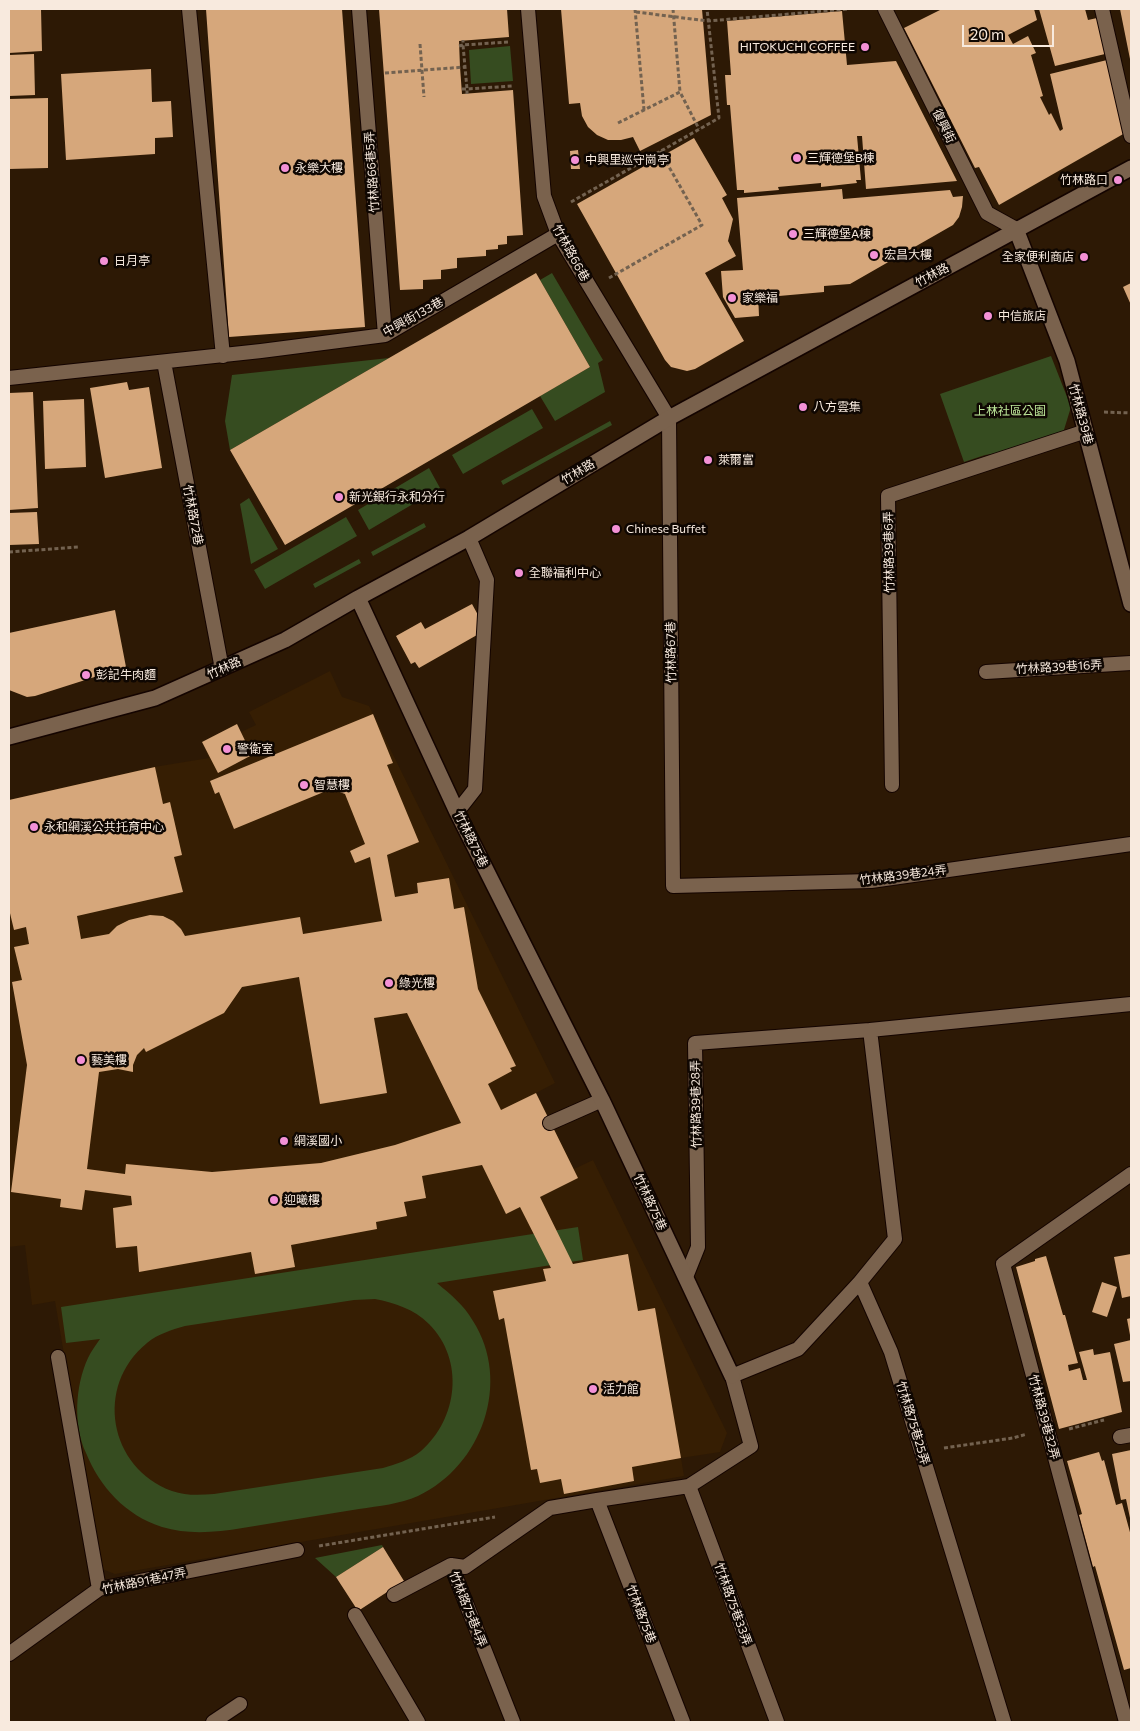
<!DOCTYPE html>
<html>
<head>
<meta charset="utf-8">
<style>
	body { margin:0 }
	#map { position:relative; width:1140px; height:1731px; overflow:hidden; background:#2d1905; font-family:Commissioner,sans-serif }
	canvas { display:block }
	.frame { position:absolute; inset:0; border:10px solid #f8eade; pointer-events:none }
	.scale { position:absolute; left:962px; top:25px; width:92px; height:22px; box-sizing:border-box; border:2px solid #f8eade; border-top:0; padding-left:6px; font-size:15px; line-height:18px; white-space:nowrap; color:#f8eade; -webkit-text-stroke:4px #0f0702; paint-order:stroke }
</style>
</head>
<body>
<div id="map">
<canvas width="1140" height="1731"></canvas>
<div class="frame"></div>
<div class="scale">20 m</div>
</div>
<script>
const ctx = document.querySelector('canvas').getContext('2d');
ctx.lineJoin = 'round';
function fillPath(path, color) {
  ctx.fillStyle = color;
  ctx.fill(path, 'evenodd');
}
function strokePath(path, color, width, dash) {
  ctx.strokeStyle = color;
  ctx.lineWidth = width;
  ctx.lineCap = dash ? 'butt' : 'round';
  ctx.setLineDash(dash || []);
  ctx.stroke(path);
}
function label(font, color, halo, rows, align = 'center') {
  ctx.font = font + ' Commissioner,"Noto Sans TC",sans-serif';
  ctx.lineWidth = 5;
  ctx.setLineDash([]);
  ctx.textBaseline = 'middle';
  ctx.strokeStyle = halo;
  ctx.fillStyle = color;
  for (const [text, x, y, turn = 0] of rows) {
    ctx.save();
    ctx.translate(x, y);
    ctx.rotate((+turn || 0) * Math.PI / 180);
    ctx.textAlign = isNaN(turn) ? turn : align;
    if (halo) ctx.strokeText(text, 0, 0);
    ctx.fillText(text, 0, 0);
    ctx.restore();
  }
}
const built = new Path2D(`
	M 330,671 L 342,697 L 369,706 L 555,1083 L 536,1093 L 574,1169 L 593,1160 L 727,1433 L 720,1452 L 681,1458 L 684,1476 L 115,1574 L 100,1568 L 55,1301 L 32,1305 L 25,1245 L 9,1247 L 9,800 L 154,767 L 209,758 L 202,742 L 237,724 L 241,732 L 256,725 L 249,712 Z`);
const green = new Path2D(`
	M 510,46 L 513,81 L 471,84 L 469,50 Z
	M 552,273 L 603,360 L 598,363 L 605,392 L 555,421 L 540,396 L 590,367 L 540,280 Z
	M 1051,356 L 1071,407 L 1063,433 L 1010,451 L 985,455 L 964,462 L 940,394 Z
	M 389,358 L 230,450 L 225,421 L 232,375 Z
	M 532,409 L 543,428 L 463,474 L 452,455 Z
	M 610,421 L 612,425 L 503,485 L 501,481 Z
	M 429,468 L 440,488 L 369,530 L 358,510 Z
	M 249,498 L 278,549 L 251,564 L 240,504 Z
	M 346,517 L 357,536 L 265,589 L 254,570 Z
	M 424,523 L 426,527 L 373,556 L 371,552 Z
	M 359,559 L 361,563 L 315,588 L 313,584 Z
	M 578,1227 L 583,1260 L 437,1283 C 451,1295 463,1304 473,1321 C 512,1382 482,1466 418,1496 C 400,1504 379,1506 359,1509 C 334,1513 310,1517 285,1521 C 245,1527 201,1539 162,1527 C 125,1515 100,1487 86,1453 C 73,1425 75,1386 88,1358 C 91,1351 96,1345 100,1339 L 66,1343 L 61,1307 ZM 375,1299 C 395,1303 414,1309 429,1324 C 465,1360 458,1419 421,1451 C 410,1460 396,1464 383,1468 L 214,1494 C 200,1495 186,1496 172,1491 C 109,1468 94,1386 147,1343 C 158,1334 171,1330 185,1326 L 354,1300 Z
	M 382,1545 L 383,1547 L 336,1577 L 315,1558 Z`);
const building = new Path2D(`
	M 9,9 L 41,9 L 42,51 L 9,53 Z
	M 206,9 L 342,9 L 365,327 L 229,337 Z
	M 379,9 L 507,9 L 509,37 L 459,41 L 460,67 L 462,94 L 513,90 L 523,235 L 507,236 L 507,244 L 498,245 L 498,249 L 486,250 L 486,256 L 457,258 L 457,268 L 441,270 L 441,279 L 423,280 L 423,289 L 400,290 Z
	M 561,9 L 702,9 L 711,115 L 640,151 L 633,137 L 621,140 L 608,140 L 597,135 L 588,127 L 582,116 L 580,103 L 569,104 Z
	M 942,9 L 1034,9 L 1037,20 L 1008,35 L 1013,44 L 1028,36 L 1036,53 L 1031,55 L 1043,96 L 1040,97 L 1049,115 L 1051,113 L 1060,131 L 1063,129 L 1050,74 L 1107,60 L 1125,133 L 999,205 L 979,167 L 975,168 L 904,28 Z
	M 1039,9 L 1085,9 L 1088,20 L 1097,18 L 1105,54 L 1055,66 Z
	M 1120,9 L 1131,9 L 1131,59 L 1130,59 Z
	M 842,11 L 847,65 L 896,61 L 957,181 L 866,189 L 862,136 L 857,136 L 861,180 L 856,180 L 857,183 L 821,187 L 821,183 L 778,187 L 779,190 L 744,193 L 744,190 L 737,190 L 730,105 L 727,105 L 725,75 L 731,75 L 727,21 Z
	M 34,54 L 35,95 L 9,96 L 9,55 Z
	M 151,69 L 152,102 L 171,101 L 173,137 L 155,138 L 155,154 L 66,160 L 61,74 Z
	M 48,98 L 48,168 L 9,169 L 9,99 Z
	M 694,138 L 727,195 L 722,198 L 733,219 L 728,241 L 736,256 L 705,273 L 744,341 L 695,369 L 687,371 L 671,367 L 665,360 L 577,204 Z
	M 578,150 L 580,169 L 571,169 L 570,151 Z
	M 842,189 L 843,199 L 950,190 L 953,197 L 963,196 L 962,207 L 959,217 L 953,225 L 850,284 L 824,286 L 824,292 L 779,296 L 778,290 L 758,292 L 759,316 L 735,318 L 723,297 L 721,271 L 743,270 L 737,198 Z
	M 536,273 L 590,367 L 285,545 L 230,450 Z
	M 1131,283 L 1131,305 L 1123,287 Z
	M 127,382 L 129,390 L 149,387 L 162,468 L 105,478 L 90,388 Z
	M 33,392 L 38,508 L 9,510 L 9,393 Z
	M 84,399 L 86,467 L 45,469 L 43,401 Z
	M 37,512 L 39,544 L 9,545 L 9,513 Z
	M 472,604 L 478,615 L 477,635 L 419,668 L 415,662 L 411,664 L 396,636 L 421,622 L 425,629 Z
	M 115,610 L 126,667 L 35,696 L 27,697 L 9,690 L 9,633 Z
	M 373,714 L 393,763 L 387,765 L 419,842 L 387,855 L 395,897 L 418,893 L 417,883 L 449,878 L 454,909 L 464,907 L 478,989 L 516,1066 L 510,1068 L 512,1071 L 488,1084 L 501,1110 L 536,1093 L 578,1178 L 540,1197 L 573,1264 L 628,1254 L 638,1311 L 655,1308 L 681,1458 L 632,1467 L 634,1481 L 564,1494 L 561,1479 L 540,1483 L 537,1469 L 531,1470 L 504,1318 L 499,1320 L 493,1291 L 546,1281 L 543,1269 L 551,1268 L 520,1207 L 506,1214 L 482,1165 L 422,1176 L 426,1198 L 404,1202 L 407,1216 L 376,1222 L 377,1229 L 291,1245 L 295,1267 L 255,1274 L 251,1252 L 139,1272 L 137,1246 L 116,1248 L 113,1208 L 132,1205 L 131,1196 L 85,1190 L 82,1210 L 60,1207 L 61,1199 L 11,1192 L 27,1065 L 12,982 L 22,980 L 14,947 L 29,944 L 26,927 L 14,930 L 9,909 L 9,800 L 155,767 L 163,804 L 170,802 L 182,855 L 174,857 L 183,892 L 77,916 L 81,939 L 109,934 L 117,926 L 129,920 L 150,915 L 163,916 L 173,921 L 181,929 L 185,936 L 300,917 L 303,934 L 382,921 L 370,857 L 355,863 L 350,851 L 365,844 L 345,794 L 331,789 L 234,829 L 219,792 L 215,794 L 210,781 ZM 299,977 L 320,1104 L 387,1093 L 374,1018 L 407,1013 L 461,1123 L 395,1145 L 321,1163 L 212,1172 L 126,1164 L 125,1174 L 87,1169 L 99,1072 L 118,1069 L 133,1072 L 133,1065 L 137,1055 L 144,1048 L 146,1052 L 224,1013 L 242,987 Z
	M 237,724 L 252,755 L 218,773 L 202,742 Z
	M 1131,1254 L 1131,1296 L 1122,1298 L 1114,1257 Z
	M 1046,1256 L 1063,1315 L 1065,1315 L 1078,1363 L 1068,1365 L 1069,1371 L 1080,1368 L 1083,1380 L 1087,1380 L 1079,1352 L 1093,1349 L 1094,1355 L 1110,1352 L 1122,1412 L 1059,1429 L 1016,1267 L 1035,1261 L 1035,1259 Z
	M 1102,1282 L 1117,1287 L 1107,1317 L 1092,1312 Z
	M 1131,1318 L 1131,1335 L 1130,1335 L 1127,1319 Z
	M 1131,1340 L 1131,1381 L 1123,1382 L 1114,1344 Z
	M 1131,1450 L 1131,1518 L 1130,1518 L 1126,1499 L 1121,1500 L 1112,1454 Z
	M 1099,1452 L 1102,1461 L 1104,1460 L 1116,1505 L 1122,1503 L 1131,1536 L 1131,1668 L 1124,1670 L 1095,1566 L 1093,1567 L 1079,1515 L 1082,1514 L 1067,1461 Z
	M 383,1547 L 404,1581 L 358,1611 L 336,1577 Z`);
const path = new Path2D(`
	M 635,9 L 644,110
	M 673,9 L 680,92
	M 636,12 L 708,21 L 848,9
	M 508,42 L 463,45 L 467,89 L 512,86
	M 420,44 L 424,97
	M 459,46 L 463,45 L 463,40
	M 385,73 L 465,67
	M 462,89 L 467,89 L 467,94
	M 618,123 L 680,92 L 699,129
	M 571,202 L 719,118 L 707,9
	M 609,278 L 702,225 L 660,151
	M 1104,412 L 1131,413
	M 9,552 L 79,547
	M 1069,1429 L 1104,1420
	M 944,1448 L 1013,1438 L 1027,1434
	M 319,1546 L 495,1517`);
const lane = new Path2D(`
	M 189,9 L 223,356
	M 359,9 L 385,335
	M 528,9 L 544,196 L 558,234 L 669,418 L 673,886 L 871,881 L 1131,844
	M 885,9 L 987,213 L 1016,229
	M 1102,9 L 1131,136
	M 164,362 L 222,669
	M 9,378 L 261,351 L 385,335 L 558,234
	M 986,672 L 1131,663
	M 892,785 L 888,496 L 1086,431
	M 457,812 L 475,789 L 487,580 L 469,538
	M 550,1123 L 602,1100
	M 686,1277 L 698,1247 L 695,1043 L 870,1030 L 1131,1004
	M 860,1282 L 895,1239 L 870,1030
	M 58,1357 L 99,1589
	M 1120,1437 L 1131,1435
	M 689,1486 L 777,1722
	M 394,1595 L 451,1565
	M 355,1615 L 418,1722
	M 9,1654 L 99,1589 L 297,1550
	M 213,1722 L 240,1704
	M 513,1722 L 451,1565 L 465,1567 L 550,1508 L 597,1500
	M 683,1722 L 597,1500 L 689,1486 L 751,1446 L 732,1376 L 798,1349 L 860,1282 L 891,1352 L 1004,1722
	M 1126,1722 L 1003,1264 L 1131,1174`);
const street = new Path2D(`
	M 1016,229 L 1067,361 L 1131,604
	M 358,598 L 457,812 L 602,1100 L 732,1376
	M 9,737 L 155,698 L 285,640 L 358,598 L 469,538 L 669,418 L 1131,168`);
const markers = [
	[865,47,5,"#f391d6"],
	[797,158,5,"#f391d6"],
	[575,160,5,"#f391d6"],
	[285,168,5,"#f391d6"],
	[1118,180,5,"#f391d6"],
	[793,234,5,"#f391d6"],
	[874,255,5,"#f391d6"],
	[1084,257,5,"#f391d6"],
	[104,261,5,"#f391d6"],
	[732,298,5,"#f391d6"],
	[988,316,5,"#f391d6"],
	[803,407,5,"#f391d6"],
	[708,460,5,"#f391d6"],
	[339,497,5,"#f391d6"],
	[616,529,5,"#f391d6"],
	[519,573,5,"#f391d6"],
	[86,675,5,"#f391d6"],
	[227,749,5,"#f391d6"],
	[304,785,5,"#f391d6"],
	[34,827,5,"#f391d6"],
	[389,983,5,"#f391d6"],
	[81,1060,5,"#f391d6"],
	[284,1141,5,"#f391d6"],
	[274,1200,5,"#f391d6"],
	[593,1389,5,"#f391d6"]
];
const poiNames = [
	["HITOKUCHI COFFEE",855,47,"right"],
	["三輝德堡B棟",807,158],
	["中興里巡守崗亭",585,160],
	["永樂大樓",295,168],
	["竹林路口",1108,180,"right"],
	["三輝德堡A棟",803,234],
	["宏昌大樓",884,255],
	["全家便利商店",1074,257,"right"],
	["日月亭",114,261],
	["家樂福",742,298],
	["中信旅店",998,316],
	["八方雲集",813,407],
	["萊爾富",718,460],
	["新光銀行永和分行",349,497],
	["Chinese Buffet",626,529],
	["全聯福利中心",529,573],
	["彭記牛肉麵",96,675],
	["警衛室",237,749],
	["智慧樓",314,785],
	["永和網溪公共托育中心",44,827],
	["綠光樓",399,983],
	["藝美樓",91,1060],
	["網溪國小",294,1141],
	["迎曦樓",284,1200],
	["活力館",603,1389]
];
const streetNames = [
	["復興街",944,126,64],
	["竹林路66巷5弄",372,172,-94],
	["竹林路66巷",571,253,61],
	["竹林路",932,275,-28],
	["中興街133巷",413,317,-29],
	["竹林路39巷",1081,414,75],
	["竹林路",578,472,-31],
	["竹林路72巷",193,515,79],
	["竹林路39巷6弄",889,552,-91],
	["竹林路67巷",671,652,-91],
	["竹林路39巷16弄",1059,667,-3],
	["竹林路",224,668,-24],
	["竹林路75巷",471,839,64],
	["竹林路39巷24弄",903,875,-7],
	["竹林路39巷28弄",696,1104,-91],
	["竹林路75巷",650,1202,65],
	["竹林路39巷32弄",1044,1417,75],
	["竹林路75巷25弄",913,1423,73],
	["竹林路91巷47弄",144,1581,-12],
	["竹林路75巷33弄",733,1604,70],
	["竹林路75巷4弄",468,1609,68],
	["竹林路75巷",641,1614,69]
];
const parkNames = [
	["上林社區公園",1010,411]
];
fillPath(built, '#361e03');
fillPath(green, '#364c20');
fillPath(building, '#d6a77b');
strokePath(lane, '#140400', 16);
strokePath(street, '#140400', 18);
strokePath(path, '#736250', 3, [4, 2.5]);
strokePath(lane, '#7a624d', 14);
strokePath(street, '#7a624d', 15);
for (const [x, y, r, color] of markers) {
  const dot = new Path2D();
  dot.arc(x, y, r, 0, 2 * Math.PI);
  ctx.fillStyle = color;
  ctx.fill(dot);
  strokePath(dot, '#0f0702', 2);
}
label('12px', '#f8eade', '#0f0702', poiNames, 'left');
label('12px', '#f8eade', '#0f0702', streetNames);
label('12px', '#bee89a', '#0f0702', parkNames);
</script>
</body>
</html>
